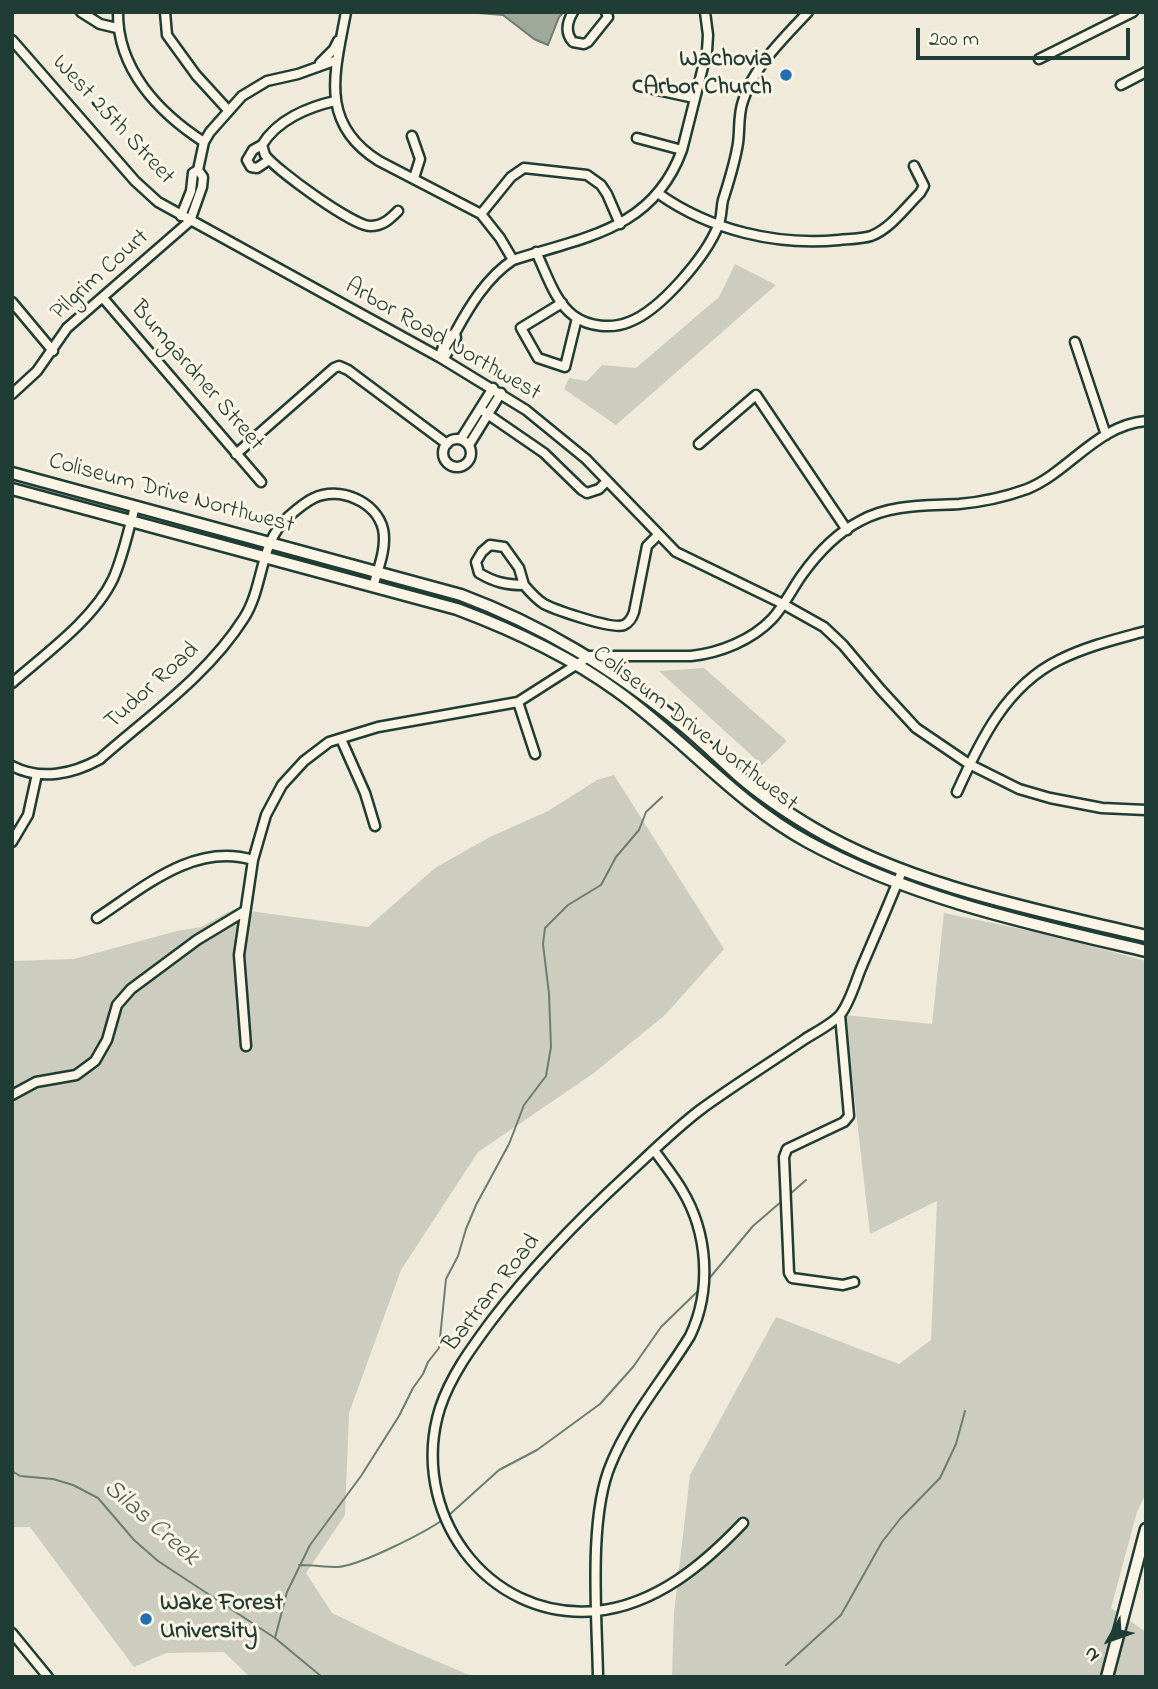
<!DOCTYPE html>
<html>
<head>
<meta charset="utf-8">
<style>
	body { margin:0 }
	#map { position:relative; width:1158px; height:1689px; overflow:hidden; background:#efeada; font-family:"Indie Flower",sans-serif }
	canvas { display:block }
	.frame { position:absolute; inset:0; border:14px solid #1f3d34; pointer-events:none }
	.north { position:absolute; left:1074px; top:1605px; width:70px; height:70px; -webkit-text-stroke:5px #fcf5e5; paint-order:stroke; rotate:230deg; font-size:19px; font-weight:700; line-height:28px; text-align:center; color:#1f3d34 }
	.north::after { content:''; display:block; margin:auto; width:24px; height:32px; background:#1f3d34; clip-path:polygon(50% 0,100% 100%,50% 72%,0 100%) }
	.scale { position:absolute; left:916px; top:28px; width:214px; height:32px; box-sizing:border-box; border:4px solid #1f3d34; border-top:0; padding-left:9px; font-size:21px; line-height:24px; white-space:nowrap; color:#1f3d34; -webkit-text-stroke:5px #fcf5e5; paint-order:stroke }
</style>
</head>
<body>
<div id="map">
<canvas width="1158" height="1689"></canvas>
<div class="frame"></div>
<div class="north">N</div>
<div class="scale">200 m</div>
</div>
<script>
const ctx = document.querySelector('canvas').getContext('2d');
ctx.lineJoin = 'round';
function fillPath(path, color) {
  ctx.fillStyle = color;
  ctx.fill(path, 'evenodd');
}
function strokePath(path, color, width, dash) {
  ctx.strokeStyle = color;
  ctx.lineWidth = width;
  ctx.lineCap = dash ? 'butt' : 'round';
  ctx.setLineDash(dash || []);
  ctx.stroke(path);
}
function label(font, color, halo, rows, align = 'center') {
  ctx.font = font + ' "Indie Flower",sans-serif';
  ctx.lineWidth = 6;
  ctx.setLineDash([]);
  ctx.textBaseline = 'middle';
  ctx.strokeStyle = halo;
  ctx.fillStyle = color;
  for (const [text, x, y, turn = 0] of rows) {
    ctx.save();
    ctx.translate(x, y);
    ctx.rotate((+turn || 0) * Math.PI / 180);
    ctx.textAlign = isNaN(turn) ? turn : align;
    if (halo) ctx.strokeText(text, 0, 0);
    ctx.fillText(text, 0, 0);
    ctx.restore();
  }
}
const green = new Path2D(`
	M 735,264 L 776,285 L 616,425 L 564,389 L 569,378 L 587,381 L 602,365 L 636,368 L 719,297 Z
	M 704,668 L 787,741 L 762,765 L 659,671 Z
	M 614,775 L 724,949 L 665,1015 L 594,1073 L 478,1152 L 401,1270 L 349,1413 L 345,1515 L 306,1573 L 332,1613 L 396,1644 L 474,1677 L 250,1677 L 224,1652 L 166,1653 L 134,1667 L 30,1527 L 12,1527 L 12,961 L 74,959 L 177,931 L 201,927 L 234,909 L 368,927 L 435,868 L 490,837 L 548,811 L 597,780 Z
	M 944,913 L 1050,935 L 1146,961 L 1146,1493 L 1137,1512 L 1111,1608 L 1146,1632 L 1146,1668 L 1143,1677 L 672,1677 L 674,1612 L 690,1475 L 776,1317 L 899,1364 L 931,1340 L 937,1201 L 870,1234 L 845,1015 L 932,1024 Z`);
const water = new Path2D(`
	M 466,12 L 564,12 L 559,17 L 548,45 L 534,39 L 503,15 Z`);
const stream = new Path2D(`
	M 789,1195 L 806,1180
	M 707,1281 L 753,1226 L 782,1201
	M 12,1471 L 20,1476 L 53,1479 L 73,1485 L 98,1498 L 134,1540 L 158,1561 L 275,1638 L 322,1677
	M 448,1516 L 499,1470 L 537,1450 L 600,1404 L 633,1367 L 661,1327 L 699,1290
	M 299,1565 C 312,1565 325,1567 338,1567 C 361,1565 424,1533 444,1519
	M 275,1638 L 287,1592 L 310,1545 L 361,1476 L 399,1416 L 413,1388 L 423,1374 L 428,1362 L 439,1348 L 446,1279 L 458,1256 L 466,1229 L 476,1205 L 509,1144 L 524,1105 L 546,1076 L 551,1047 L 549,994 L 543,944 L 545,928 L 568,905 L 601,885 L 616,857 L 639,830 L 646,812 L 662,797
	M 786,1665 L 841,1615 L 882,1542 L 900,1519 L 940,1478 L 956,1444 L 965,1411`);
const minor = new Path2D(`
	M 81,12 L 100,24 L 117,28
	M 118,12 C 117,69 159,113 204,142
	M 165,12 L 167,35 L 196,75 L 228,110
	M 346,12 C 335,72 318,123 379,161 L 481,214 L 500,238 L 513,260
	M 573,12 C 567,22 565,33 573,42 L 584,44 L 588,42 L 608,17 L 606,12
	M 12,40 L 135,181 L 158,202 L 441,358 L 526,410 L 586,459 L 676,552 L 783,604 L 824,627 L 843,645 L 881,690 L 916,728 L 969,764 L 1019,789 L 1050,798 L 1102,808 L 1146,810
	M 1039,59 L 1133,12
	M 320,63 L 334,49 L 338,41
	M 1121,85 L 1146,72
	M 639,86 L 694,98
	M 335,101 C 308,107 277,120 262,145 L 265,155 C 276,170 353,226 370,226 C 383,226 390,219 398,211
	M 412,136 L 420,159 L 414,178
	M 637,138 L 682,150
	M 262,145 L 253,150 L 247,160 L 251,167 L 257,168 L 269,160
	M 659,194 C 710,230 776,246 839,240 C 849,239 861,239 871,236 C 890,229 906,207 920,193 L 924,186 L 914,166
	M 481,214 L 511,177 L 524,168 L 587,175 L 601,185 L 607,194 L 620,224
	M 181,216 L 191,191 L 193,173 L 198,170 L 204,142 L 210,132 L 242,96 L 267,81 L 298,74 L 337,60
	M 536,252 C 546,272 555,303 574,316 C 589,327 612,329 629,322 C 661,310 706,256 718,226 C 722,218 721,208 723,200 C 729,181 735,163 738,143 C 740,129 738,115 743,101 C 754,66 783,39 808,12
	M 103,298 L 261,482
	M 12,302 L 53,351
	M 562,303 L 521,328 L 538,358 L 565,367 L 577,318
	M 1075,342 L 1106,435
	M 441,358 C 440,349 447,337 455,333 C 469,307 487,277 513,260 C 584,237 653,230 682,150 L 707,51 L 708,35 L 705,12
	M 441,358 L 446,355 L 456,338 L 455,333
	M 12,394 L 37,371 L 67,328 L 190,221 L 202,187 L 203,177 L 198,170
	M 480,409 L 544,453 L 582,490 L 587,493 L 599,489 L 607,481
	M 461,439 L 493,388
	M443 453a14 14 0 1 1 28 0a14 14 0 1 1-28 0Z
	M 699,444 L 756,395 L 847,530
	M 469,445 L 501,393
	M 236,454 L 334,368 L 339,366 L 348,370 L 447,444
	M 490,545 L 504,547 L 519,568 L 524,585 C 506,585 494,582 479,573 L 476,562 L 482,552 Z
	M 524,585 C 530,592 536,599 544,604 C 556,610 613,630 624,625 C 630,622 632,618 634,612 L 647,546 L 658,535
	M 12,683 C 45,654 94,619 113,579 C 123,557 128,531 135,507
	M 518,702 L 535,754
	M 341,739 L 365,793 L 375,826
	M 12,766 C 41,781 73,774 100,759 C 150,715 208,675 244,618 C 264,587 259,543 288,517 C 296,510 305,502 314,498 C 339,486 376,501 383,529 C 387,548 378,569 373,587
	M 957,792 C 980,741 1006,686 1059,660 C 1087,646 1117,639 1146,631
	M 12,842 L 28,815 L 37,774
	M 97,918 C 143,888 194,842 253,860
	M 840,1015 L 849,1116 L 844,1122 L 787,1149 L 784,1157 L 789,1273 L 792,1278 L 843,1285 L 854,1282
	M 246,1046 L 239,955 L 253,860 L 266,815 L 282,785 L 304,761 L 329,742 L 378,727 L 518,702 L 590,656 L 691,656 C 720,653 752,640 772,619 C 784,606 792,589 802,575 C 817,554 837,533 860,521 C 891,504 925,506 959,504 C 982,502 1005,497 1027,489 C 1069,472 1097,425 1146,421
	M 12,1095 L 36,1082 L 76,1075 L 95,1061 L 107,1040 L 117,1005 L 131,989 L 197,940 L 245,911
	M 743,1523 C 704,1564 656,1605 596,1611 C 485,1621 408,1510 440,1408 C 451,1375 472,1347 492,1320 C 533,1266 578,1220 628,1174 C 652,1152 674,1130 700,1110 C 734,1085 770,1063 805,1039 C 816,1032 832,1024 840,1015 C 849,1004 855,984 860,971 C 874,938 889,904 902,871
	M 12,1633 L 48,1677
	M 598,1677 C 597,1618 588,1517 611,1464 C 629,1419 665,1377 690,1336 C 712,1290 708,1233 682,1190 C 674,1176 663,1163 654,1150`);
const major = new Path2D(`
	M 12,473 L 461,595 C 544,626 611,668 680,723 C 701,740 720,759 740,777 C 762,796 788,813 813,828 C 911,886 1037,910 1146,936
	M 12,489 L 457,609 C 513,630 569,656 617,691 C 683,738 736,803 808,842 C 913,899 1031,924 1146,951
	M 1107,1677 L 1146,1529`);
const markers = [
	[786,75,7,"#1f6fb2"],
	[146,1619,7,"#1f6fb2"]
];
const poiNames = [
	["Wachovia",772,61],
	["Arbor Church",772,89],
	["Wake Forest",160,1605,"left"],
	["University",160,1633,"left"]
];
const streetNames = [
	["West 25th Street",112,121,47],
	["Pilgrim Court",101,276,-42],
	["Arbor Road Northwest",442,341,30],
	["Bumgardner Street",196,377,49],
	["Coliseum Drive Northwest",171,495,15],
	["Tudor Road",153,687,-42],
	["Coliseum Drive Northwest",694,730,38],
	["Bartram Road",493,1294,-52]
];
const waterNames = [
	["Silas Creek",150,1524,41]
];
fillPath(green, '#cccdbf');
fillPath(water, '#9fa89a');
strokePath(water, '#6c7d71', 2);
strokePath(stream, '#6c7d71', 2);
strokePath(minor, '#1f3d34', 13);
strokePath(major, '#1f3d34', 15);
strokePath(minor, '#fcf5e5', 8);
strokePath(major, '#fcf5e5', 10);
for (const [x, y, r, color] of markers) {
  const dot = new Path2D();
  dot.arc(x, y, r, 0, 2 * Math.PI);
  ctx.fillStyle = color;
  ctx.fill(dot);
  strokePath(dot, '#fcf5e5', 2.5);
}
label('bold 24px', '#1f3d34', '#fcf5e5', poiNames, 'right');
label('24px', '#1f3d34', '#fcf5e5', streetNames);
label('italic 26px', '#455d53', '#fcf5e5', waterNames);
</script>
</body>
</html>
